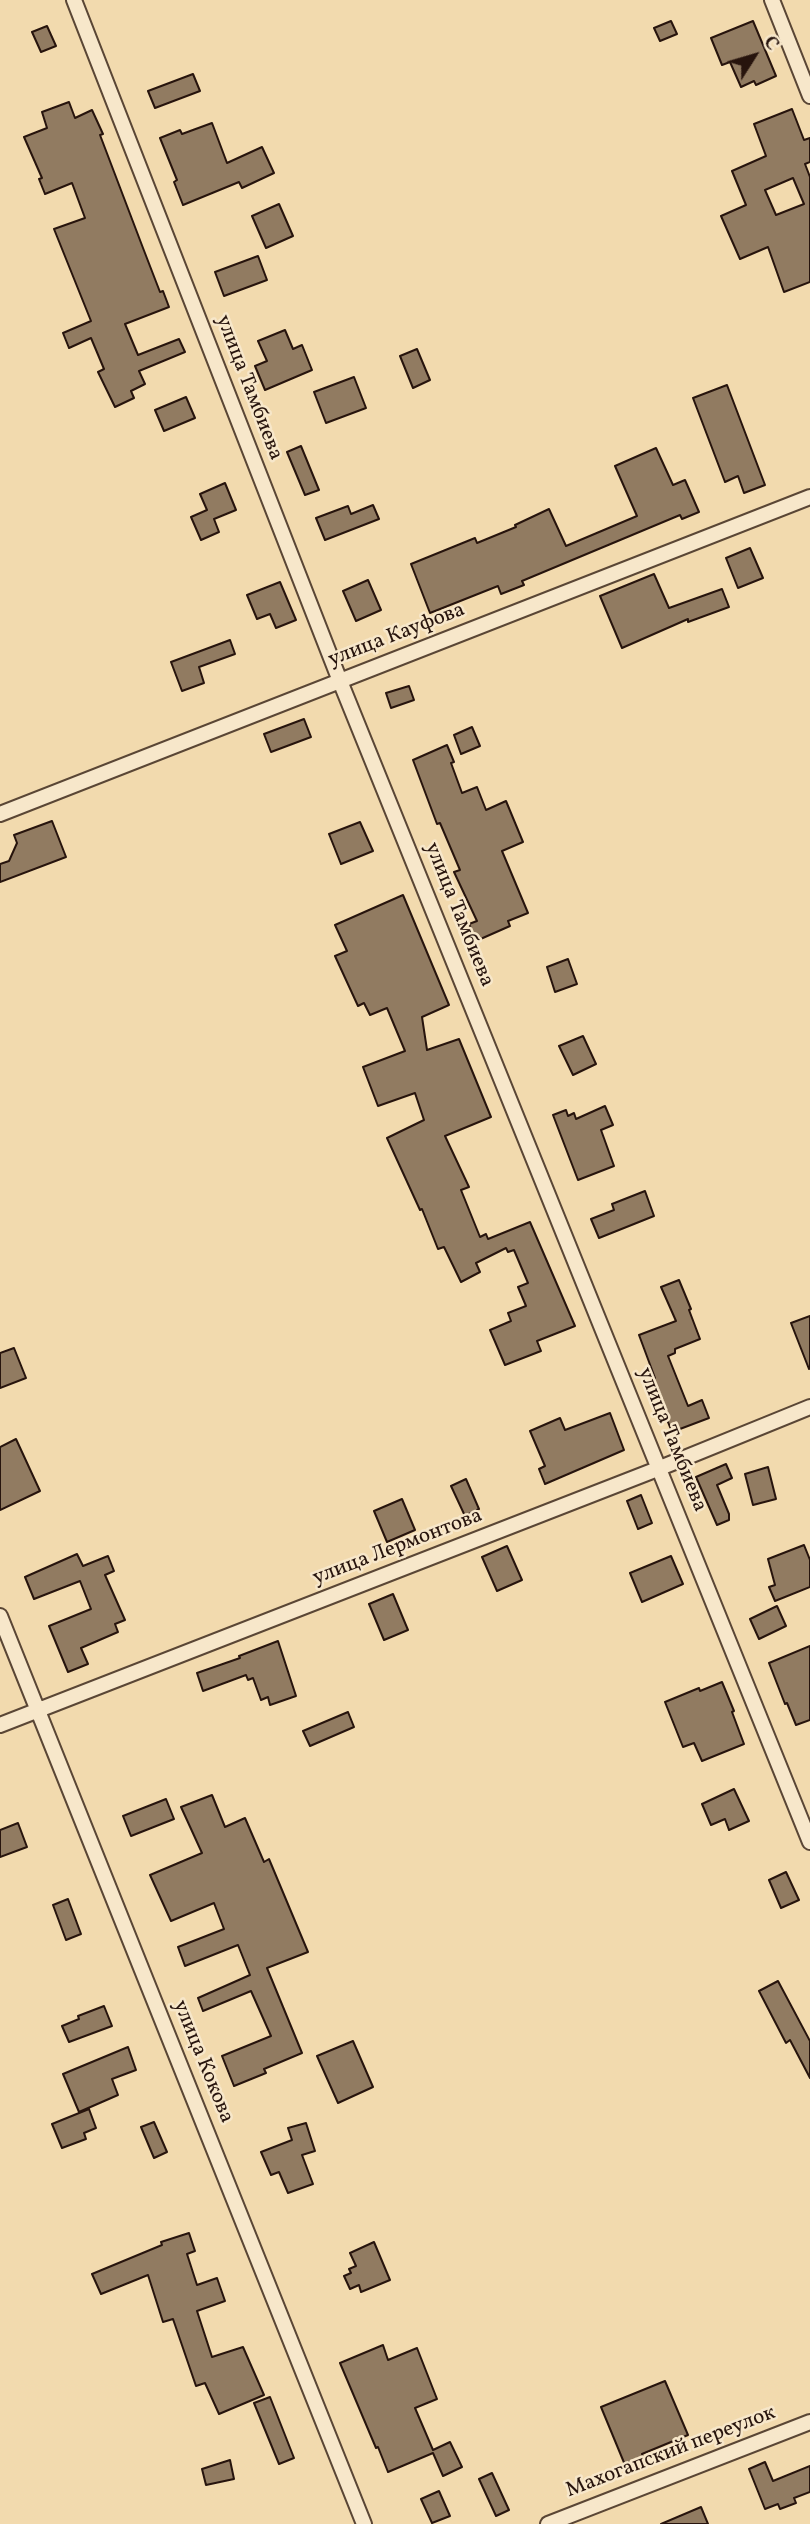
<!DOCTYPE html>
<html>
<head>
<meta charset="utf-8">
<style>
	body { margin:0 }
	#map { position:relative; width:810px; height:2524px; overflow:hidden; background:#f2daae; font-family:Vollkorn,serif }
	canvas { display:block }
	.north { position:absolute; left:719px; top:21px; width:70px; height:70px; -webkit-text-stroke:5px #f7e7ca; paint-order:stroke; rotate:53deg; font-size:19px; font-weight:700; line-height:28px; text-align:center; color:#27140d }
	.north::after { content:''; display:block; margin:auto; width:24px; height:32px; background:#27140d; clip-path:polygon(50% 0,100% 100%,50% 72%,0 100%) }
</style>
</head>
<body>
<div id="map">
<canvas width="810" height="2524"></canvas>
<div class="north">С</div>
</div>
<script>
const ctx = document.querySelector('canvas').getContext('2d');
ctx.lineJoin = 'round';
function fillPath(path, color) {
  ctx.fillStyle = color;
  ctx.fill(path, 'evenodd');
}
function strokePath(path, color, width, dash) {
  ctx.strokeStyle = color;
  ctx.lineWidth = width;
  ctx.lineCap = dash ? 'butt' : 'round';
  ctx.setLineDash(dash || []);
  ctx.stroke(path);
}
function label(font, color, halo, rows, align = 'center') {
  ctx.font = font + ' Vollkorn,serif';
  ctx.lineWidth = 5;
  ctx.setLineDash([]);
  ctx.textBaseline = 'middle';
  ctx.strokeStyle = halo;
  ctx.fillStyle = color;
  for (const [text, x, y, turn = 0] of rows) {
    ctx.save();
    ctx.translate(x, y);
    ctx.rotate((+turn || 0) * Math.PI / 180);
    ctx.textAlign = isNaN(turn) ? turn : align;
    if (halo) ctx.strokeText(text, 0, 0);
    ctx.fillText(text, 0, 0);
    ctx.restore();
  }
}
const building = new Path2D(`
	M 671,21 L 677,34 L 660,41 L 654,28 Z
	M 753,21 L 776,76 L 756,85 L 754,81 L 741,87 L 730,62 L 722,65 L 711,38 Z
	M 47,26 L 56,46 L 41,52 L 32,32 Z
	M 193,74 L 200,91 L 155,108 L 148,91 Z
	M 69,102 L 75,118 L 92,110 L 103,134 L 100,135 L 143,248 L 160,292 L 163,291 L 169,307 L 125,324 L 138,355 L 179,339 L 185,352 L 139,371 L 145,384 L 131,391 L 134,398 L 115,407 L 98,372 L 104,369 L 91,338 L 69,348 L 63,333 L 91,321 L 54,229 L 85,218 L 72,183 L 45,194 L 39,179 L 42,178 L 24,137 L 47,128 L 42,112 Z
	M 792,109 L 804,140 L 810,138 L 810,162 L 805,164 L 810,177 L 810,282 L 784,292 L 768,247 L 740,259 L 721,216 L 746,205 L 732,171 L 766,156 L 754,124 ZM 793,178 L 804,204 L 776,215 L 765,190 Z
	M 212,123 L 227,163 L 262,147 L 274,173 L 242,188 L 239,182 L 183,205 L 174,182 L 177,180 L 160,138 L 180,130 L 182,134 Z
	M 279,204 L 293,236 L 266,248 L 252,216 Z
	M 258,256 L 267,280 L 224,296 L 215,272 Z
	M 285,330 L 293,349 L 302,345 L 312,370 L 265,390 L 255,366 L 267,361 L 258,341 Z
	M 417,349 L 430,380 L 413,388 L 400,356 Z
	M 354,377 L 366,408 L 326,423 L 314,392 Z
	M 727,385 L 765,485 L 744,493 L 738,476 L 725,482 L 693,398 Z
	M 186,397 L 195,418 L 164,431 L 155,410 Z
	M 301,446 L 319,490 L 305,495 L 287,452 Z
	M 656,448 L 673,485 L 685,480 L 699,512 L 682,519 L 680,515 L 522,581 L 524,585 L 501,594 L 498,586 L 430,613 L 411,564 L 475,538 L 477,543 L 516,527 L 515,525 L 549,509 L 566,546 L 637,516 L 615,466 Z
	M 225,483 L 236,510 L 214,519 L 219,532 L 201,540 L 191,517 L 207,510 L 200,494 Z
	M 373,505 L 379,519 L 325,540 L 316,518 L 348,506 L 351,514 Z
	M 750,548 L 763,578 L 738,588 L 726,558 Z
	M 654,574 L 669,608 L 722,589 L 729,607 L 688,622 L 688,619 L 622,648 L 600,596 Z
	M 368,580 L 381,610 L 356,621 L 343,591 Z
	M 280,582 L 296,620 L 276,628 L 270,614 L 257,619 L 247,595 Z
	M 230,640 L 235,654 L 199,667 L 204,683 L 182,691 L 171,662 Z
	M 409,686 L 414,700 L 391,708 L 386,693 Z
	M 304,719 L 311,737 L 271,752 L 264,734 Z
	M 472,727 L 480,746 L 461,754 L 454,735 Z
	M 447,745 L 454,762 L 451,763 L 462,793 L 477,787 L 486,810 L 506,801 L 523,842 L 502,851 L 528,913 L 508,921 L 510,926 L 476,941 L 469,924 L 477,921 L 454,872 L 460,870 L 440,823 L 437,824 L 413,760 Z
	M 52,821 L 66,857 L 0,882 L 0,864 L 9,861 L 17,843 L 14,835 Z
	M 360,822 L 373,851 L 341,864 L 329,834 Z
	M 403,895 L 449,1005 L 422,1017 L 427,1050 L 459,1039 L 491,1117 L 445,1136 L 469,1187 L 461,1190 L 480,1237 L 486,1234 L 488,1239 L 530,1222 L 575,1326 L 537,1341 L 541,1351 L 505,1365 L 490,1330 L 511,1321 L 508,1313 L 526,1306 L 518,1287 L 528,1283 L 514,1250 L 508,1252 L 506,1248 L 476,1263 L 480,1272 L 461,1282 L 444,1247 L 438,1249 L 422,1209 L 420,1210 L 387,1138 L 424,1120 L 415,1093 L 378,1106 L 363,1067 L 405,1051 L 387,1008 L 370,1015 L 364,1003 L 358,1006 L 335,956 L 347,951 L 335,925 Z
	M 568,959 L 577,984 L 555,992 L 547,967 Z
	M 583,1036 L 596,1064 L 573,1075 L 559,1046 Z
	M 605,1106 L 613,1125 L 601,1130 L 614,1166 L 578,1180 L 553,1115 L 566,1110 L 568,1116 L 574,1113 L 576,1119 Z
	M 645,1191 L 654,1216 L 599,1238 L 591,1219 L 614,1210 L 612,1204 Z
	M 679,1280 L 691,1309 L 689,1310 L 700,1339 L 675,1349 L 675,1353 L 668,1356 L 688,1406 L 702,1400 L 709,1418 L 672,1432 L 651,1380 L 655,1378 L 639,1335 L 676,1321 L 661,1287 Z
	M 810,1316 L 810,1368 L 809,1369 L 791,1323 Z
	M 14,1348 L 26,1378 L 0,1388 L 0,1353 Z
	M 610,1413 L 624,1450 L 545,1484 L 539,1469 L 545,1466 L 530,1431 L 560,1418 L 565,1430 Z
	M 16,1439 L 40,1491 L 0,1510 L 0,1447 Z
	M 726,1464 L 732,1478 L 717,1485 L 729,1514 L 729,1520 L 717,1525 L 696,1477 Z
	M 768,1467 L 776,1499 L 753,1505 L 745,1474 Z
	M 466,1479 L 479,1509 L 465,1516 L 451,1486 Z
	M 641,1495 L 652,1523 L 638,1529 L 627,1501 Z
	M 402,1499 L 415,1530 L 387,1542 L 374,1511 Z
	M 804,1545 L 810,1560 L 810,1587 L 775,1601 L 769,1587 L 775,1585 L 768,1559 Z
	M 507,1546 L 522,1580 L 497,1591 L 482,1557 Z
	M 77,1554 L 83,1566 L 108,1556 L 114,1571 L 105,1575 L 125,1620 L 115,1624 L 118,1632 L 81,1648 L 88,1664 L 68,1672 L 49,1626 L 91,1609 L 80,1581 L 34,1599 L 25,1577 Z
	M 671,1556 L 683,1584 L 642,1602 L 630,1573 Z
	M 393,1594 L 408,1630 L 384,1640 L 369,1604 Z
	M 777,1606 L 786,1626 L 759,1639 L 750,1619 Z
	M 278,1641 L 296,1696 L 270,1705 L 268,1697 L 261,1700 L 253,1678 L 248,1680 L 246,1675 L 203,1691 L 197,1673 L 240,1658 L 239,1656 Z
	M 810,1646 L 810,1720 L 796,1725 L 787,1703 L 785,1704 L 769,1663 Z
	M 722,1682 L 734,1711 L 732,1712 L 744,1744 L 702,1761 L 694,1743 L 683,1747 L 665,1702 L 699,1688 L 700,1691 Z
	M 348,1712 L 354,1727 L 310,1746 L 303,1731 Z
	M 734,1789 L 749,1821 L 729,1830 L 725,1819 L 711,1825 L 702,1804 Z
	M 212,1795 L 225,1827 L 245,1818 L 264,1862 L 269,1859 L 308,1952 L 267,1968 L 302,2053 L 264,2069 L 266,2073 L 234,2086 L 222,2056 L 271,2036 L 251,1991 L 203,2011 L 198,1998 L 250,1975 L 238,1945 L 185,1966 L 178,1947 L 224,1929 L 214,1903 L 171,1921 L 150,1875 L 202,1853 L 181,1807 Z
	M 166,1799 L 174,1819 L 131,1836 L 123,1816 Z
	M 18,1823 L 27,1847 L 0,1857 L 0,1830 Z
	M 786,1872 L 799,1900 L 781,1908 L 769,1880 Z
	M 68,1899 L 81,1934 L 66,1940 L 53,1905 Z
	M 778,1981 L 810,2041 L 810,2078 L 790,2040 L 786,2043 L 759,1991 Z
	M 104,2006 L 112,2026 L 69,2042 L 62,2026 L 79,2019 L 78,2016 Z
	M 353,2041 L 373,2087 L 338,2103 L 317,2056 Z
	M 128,2047 L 136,2070 L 112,2079 L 118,2095 L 79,2112 L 63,2074 Z
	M 89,2109 L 96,2128 L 84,2133 L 86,2139 L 62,2148 L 52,2124 Z
	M 154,2122 L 167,2152 L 154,2158 L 141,2127 Z
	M 306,2123 L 315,2151 L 302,2155 L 313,2184 L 288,2193 L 279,2172 L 271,2175 L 261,2152 L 292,2140 L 288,2128 Z
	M 189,2233 L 195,2251 L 187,2254 L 197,2285 L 217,2278 L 225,2301 L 197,2311 L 212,2357 L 243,2347 L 264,2395 L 219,2414 L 205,2383 L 196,2386 L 173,2319 L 163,2322 L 148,2275 L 101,2294 L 92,2274 L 162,2245 L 161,2242 Z
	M 374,2242 L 390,2280 L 361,2292 L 359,2285 L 350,2289 L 344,2276 L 351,2273 L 349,2269 L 356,2266 L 350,2253 Z
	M 383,2345 L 388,2360 L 417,2348 L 437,2399 L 415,2408 L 433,2450 L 450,2442 L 462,2467 L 443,2476 L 433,2453 L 388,2472 L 378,2447 L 376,2448 L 340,2363 Z
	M 665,2381 L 688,2435 L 642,2454 L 643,2457 L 625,2465 L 601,2407 Z
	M 270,2397 L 294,2458 L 279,2464 L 254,2403 Z
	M 230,2460 L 234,2479 L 206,2485 L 202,2469 Z
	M 765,2462 L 773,2481 L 810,2466 L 810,2492 L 794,2498 L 796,2503 L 780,2509 L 778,2504 L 765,2509 L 749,2469 Z
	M 492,2473 L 509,2510 L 496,2516 L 479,2479 Z
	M 439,2491 L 450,2516 L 432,2523 L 421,2499 Z
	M 701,2507 L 708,2524 L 661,2524 Z`);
const street = new Path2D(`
	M 74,0 L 340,681 L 810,1842
	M 772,0 L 810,96
	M 0,814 L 810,497
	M 0,1616 L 364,2524
	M 0,1725 L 660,1468 L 810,1407
	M 548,2524 L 810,2422`);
const streetNames = [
	["улица Тамбиева",248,388,69],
	["улица Кауфова",397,636,-21],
	["улица Тамбиева",458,915,68],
	["улица Тамбиева",671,1440,68],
	["улица Лермонтова",398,1548,-21],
	["улица Кокова",202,2062,68],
	["Махогапский переулок",671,2453,-21]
];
fillPath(building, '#917b61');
strokePath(building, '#27140d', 2);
strokePath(street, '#5a4635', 18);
strokePath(street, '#f7e7ca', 14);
label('21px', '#27140d', '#f7e7ca', streetNames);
</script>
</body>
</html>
